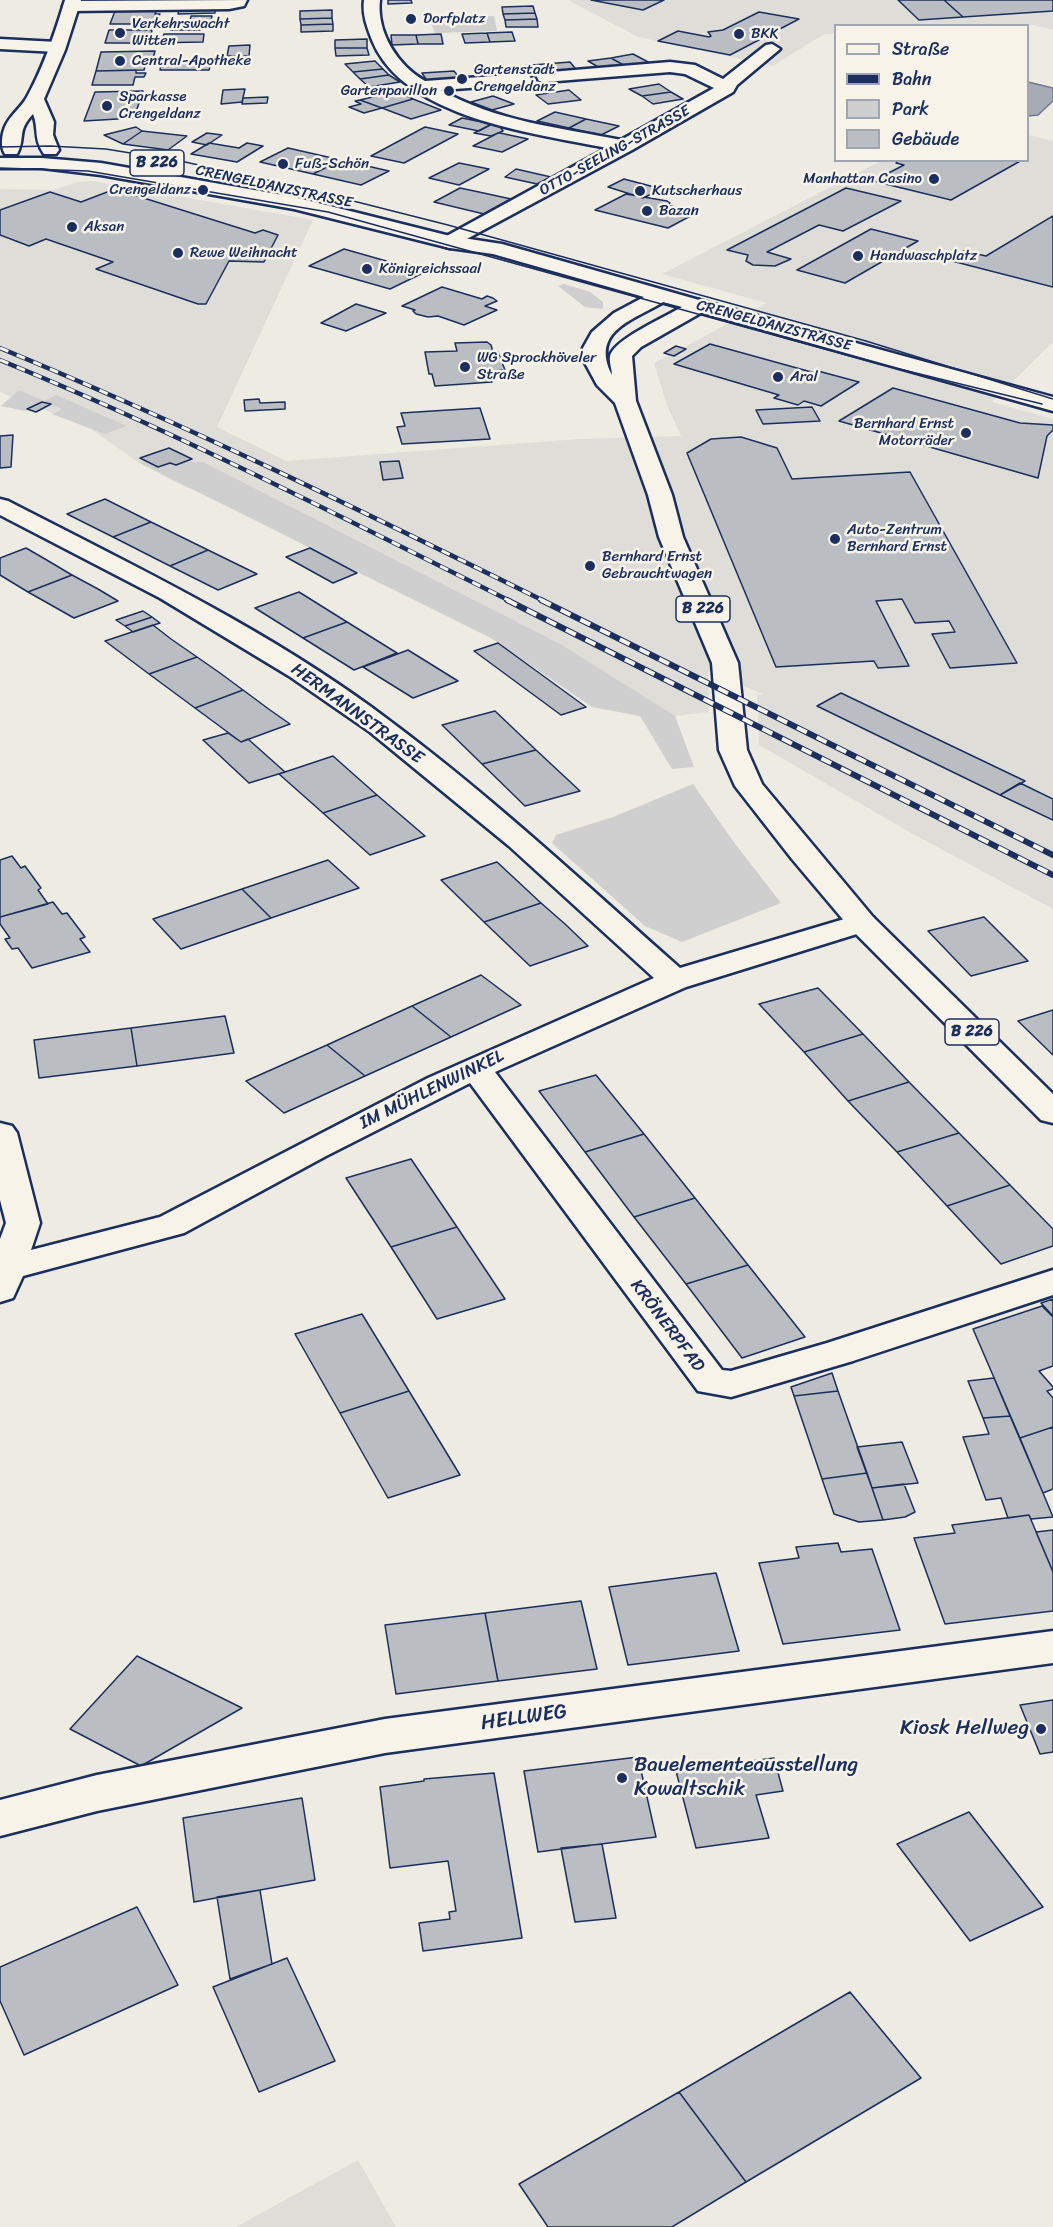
<!DOCTYPE html>
<html>
<head>
<meta charset="utf-8">
<style>
	body { margin:0 }
	#map { position:relative; width:1053px; height:2227px; overflow:hidden; background:#eeebe2; font-family:Sriracha,sans-serif }
	canvas { display:block }
	.legend { position:absolute; left:834px; top:24px; width:195px; height:138px; box-sizing:border-box; background:#f7f3e8; border:2px solid #9fa5b1; margin:0; padding:8px 10px; list-style:none; font-size:18px; color:#1b2f5e }
	.legend li { display:flex; align-items:center; gap:12px; height:30px }
	.legend b { width:30px; border:2px solid #9fa5b1 }
</style>
</head>
<body>
<div id="map">
<canvas width="1053" height="2227"></canvas>
<ul class="legend">
<li><b style="height:8px;background:#f7f3e8"></b>Straße</li>
<li><b style="height:8px;background:#1b2f5e"></b>Bahn</li>
<li><b style="height:16px;background:#cfcfcf"></b>Park</li>
<li><b style="height:16px;background:#babdc2"></b>Gebäude</li>
</ul>
</div>
<script>
const ctx = document.querySelector('canvas').getContext('2d');
ctx.lineJoin = 'round';
function fillPath(path, color) {
  ctx.fillStyle = color;
  ctx.fill(path, 'evenodd');
}
function strokePath(path, color, width, dash) {
  ctx.strokeStyle = color;
  ctx.lineWidth = width;
  ctx.lineCap = dash ? 'butt' : 'round';
  ctx.setLineDash(dash || []);
  ctx.stroke(path);
}
function label(font, color, halo, rows, align = 'center') {
  ctx.font = font + ' Sriracha,sans-serif';
  ctx.lineWidth = 5;
  ctx.setLineDash([]);
  ctx.textBaseline = 'middle';
  ctx.strokeStyle = halo;
  ctx.fillStyle = color;
  for (const [text, x, y, turn = 0] of rows) {
    ctx.save();
    ctx.translate(x, y);
    ctx.rotate((+turn || 0) * Math.PI / 180);
    ctx.textAlign = isNaN(turn) ? turn : align;
    if (halo) ctx.strokeText(text, 0, 0);
    ctx.fillText(text, 0, 0);
    ctx.restore();
  }
}
const built = new Path2D(`
	M 568,0 L 1053,0 L 1053,30 L 1034,25 L 836,26 L 835,34 L 824,34 L 773,66 L 638,37 Z
	M 1028,135 L 1053,141 L 1053,342 L 992,402 L 1053,419 L 1053,909 L 913,834 L 759,745 L 757,695 L 763,694 L 708,671 L 709,712 L 675,716 L 640,716 L 491,638 L 332,560 L 246,514 L 175,482 L 138,462 L 91,429 L 0,392 L 0,189 L 53,190 L 78,182 L 92,181 L 313,220 L 217,427 L 286,461 L 579,439 L 681,436 L 667,405 L 654,363 L 767,303 L 662,274 L 881,161 L 1028,160 Z
	M 358,2160 L 396,2227 L 236,2227 Z`);
const green = new Path2D(`
	M 494,16 L 497,31 L 435,33 L 430,21 L 435,18 Z
	M 564,284 L 590,292 L 603,302 L 603,309 L 585,307 L 558,286 Z
	M 19,390 L 44,401 L 56,395 L 127,426 L 105,434 L 52,414 L 62,409 L 42,402 L 25,411 L 1,406 Z
	M 138,462 L 203,462 L 560,644 L 675,716 L 694,767 L 672,769 L 640,716 L 592,707 L 491,638 Z
	M 693,784 L 733,841 L 781,903 L 682,942 L 645,926 L 552,843 L 556,835 L 613,817 Z`);
const water = new Path2D(`
	M 1028,82 L 1053,88 L 1053,101 L 1038,115 L 1028,116 Z`);
const building = new Path2D(`
	M 388,0 L 411,0 L 412,3 L 388,4 Z
	M 591,0 L 664,0 L 643,10 Z
	M 898,0 L 944,0 L 963,17 L 919,20 Z
	M 944,0 L 1053,0 L 1053,11 L 963,17 Z
	M 533,6 L 535,13 L 503,14 L 502,7 Z
	M 179,8 L 215,8 L 215,13 L 178,14 Z
	M 332,10 L 332,18 L 300,19 L 300,11 Z
	M 115,11 L 156,11 L 155,14 L 160,14 L 153,24 L 110,24 Z
	M 759,12 L 799,19 L 730,55 L 658,41 L 678,31 L 709,37 L 711,36 L 708,32 L 723,30 Z
	M 535,13 L 537,19 L 505,20 L 503,14 Z
	M 191,16 L 212,16 L 210,25 L 171,26 L 172,21 L 190,21 Z
	M 332,18 L 333,24 L 301,25 L 300,19 Z
	M 537,19 L 538,27 L 506,27 L 505,20 Z
	M 333,24 L 333,31 L 301,32 L 301,25 Z
	M 201,25 L 200,30 L 170,30 L 171,26 Z
	M 109,30 L 152,30 L 149,43 L 105,43 Z
	M 512,32 L 515,41 L 490,42 L 487,33 Z
	M 487,33 L 490,42 L 465,43 L 462,34 Z
	M 164,34 L 204,34 L 203,42 L 149,43 L 150,37 L 163,37 Z
	M 441,34 L 443,44 L 418,44 L 416,35 Z
	M 391,35 L 416,35 L 418,44 L 392,45 Z
	M 367,39 L 367,48 L 335,48 L 335,40 Z
	M 250,45 L 249,56 L 227,56 L 229,46 Z
	M 335,48 L 367,48 L 369,55 L 336,56 Z
	M 155,51 L 152,63 L 146,63 L 144,70 L 96,71 L 101,52 Z
	M 633,54 L 650,63 L 627,67 L 611,58 Z
	M 611,58 L 627,67 L 605,71 L 588,61 Z
	M 375,61 L 383,69 L 353,72 L 345,64 Z
	M 570,62 L 579,73 L 554,75 L 545,64 Z
	M 161,63 L 211,63 L 209,70 L 160,70 Z
	M 545,64 L 554,75 L 528,77 L 520,66 Z
	M 383,69 L 389,75 L 360,79 L 353,72 Z
	M 136,70 L 136,73 L 146,73 L 144,77 L 135,77 L 133,85 L 92,85 L 96,71 Z
	M 454,71 L 462,81 L 429,84 L 422,73 Z
	M 389,75 L 400,82 L 369,87 L 360,79 Z
	M 659,84 L 671,92 L 642,96 L 629,89 Z
	M 245,89 L 242,102 L 221,104 L 223,90 Z
	M 569,90 L 581,100 L 548,104 L 536,95 Z
	M 143,91 L 134,118 L 84,121 L 95,92 Z
	M 397,91 L 413,99 L 382,108 L 360,100 Z
	M 671,92 L 683,99 L 653,104 L 642,96 Z
	M 493,96 L 514,104 L 492,110 L 471,102 Z
	M 268,97 L 267,103 L 242,104 L 243,98 Z
	M 413,99 L 441,110 L 411,119 L 382,108 Z
	M 360,100 L 382,108 L 364,113 L 349,107 L 361,104 L 355,101 Z
	M 555,112 L 586,119 L 569,128 L 537,121 Z
	M 462,118 L 492,124 L 479,131 L 449,125 Z
	M 586,119 L 619,126 L 601,135 L 569,128 Z
	M 494,123 L 500,126 L 503,131 L 491,136 L 474,133 Z
	M 136,127 L 142,131 L 123,144 L 104,135 Z
	M 425,127 L 458,134 L 404,163 L 371,156 Z
	M 142,131 L 187,136 L 168,150 L 123,144 Z
	M 207,133 L 222,135 L 207,145 L 192,142 Z
	M 498,133 L 500,133 L 528,139 L 502,152 L 473,146 Z
	M 209,143 L 239,148 L 247,143 L 263,146 L 237,162 L 191,154 Z
	M 288,148 L 341,160 L 313,174 L 260,162 Z
	M 341,160 L 389,171 L 361,185 L 313,174 Z
	M 900,160 L 1022,160 L 951,200 L 873,181 L 904,165 L 896,163 Z
	M 459,163 L 489,169 L 459,185 L 429,178 Z
	M 516,169 L 551,177 L 537,184 L 505,177 Z
	M 624,179 L 662,189 L 643,198 L 608,187 Z
	M 460,188 L 479,192 L 511,199 L 484,214 L 434,202 Z
	M 846,188 L 901,201 L 843,231 L 819,225 L 767,252 L 791,259 L 775,266 L 753,265 L 746,261 L 748,255 L 727,250 Z
	M 115,189 L 255,233 L 263,230 L 278,235 L 264,262 L 229,261 L 206,304 L 198,304 L 96,269 L 113,262 L 46,239 L 29,246 L 0,235 L 0,210 L 50,192 L 81,202 Z
	M 626,194 L 667,201 L 670,203 L 667,205 L 698,212 L 668,228 L 595,210 Z
	M 1053,216 L 1053,287 L 948,260 L 964,251 L 986,256 Z
	M 871,229 L 918,241 L 845,283 L 797,270 Z
	M 344,249 L 425,272 L 390,289 L 309,266 Z
	M 442,287 L 482,299 L 487,296 L 493,298 L 497,301 L 485,306 L 497,310 L 464,325 L 438,316 L 428,317 L 416,314 L 413,311 L 415,310 L 402,306 Z
	M 356,304 L 386,313 L 346,331 L 321,323 Z
	M 487,342 L 491,345 L 493,352 L 498,352 L 505,370 L 489,371 L 492,382 L 435,386 L 432,374 L 429,374 L 425,352 L 457,351 L 455,343 Z
	M 710,344 L 815,373 L 818,371 L 859,382 L 821,406 L 804,401 L 798,405 L 774,398 L 779,395 L 674,364 Z
	M 676,346 L 686,349 L 674,356 L 664,353 Z
	M 893,388 L 1020,423 L 1053,425 L 1053,430 L 1047,436 L 1038,478 L 839,421 Z
	M 259,399 L 260,403 L 285,402 L 285,409 L 245,411 L 244,400 Z
	M 42,402 L 51,404 L 36,412 L 27,409 Z
	M 812,407 L 820,421 L 763,424 L 756,410 Z
	M 480,408 L 490,439 L 402,444 L 397,427 L 405,426 L 401,413 Z
	M 13,435 L 11,467 L 0,468 L 0,436 Z
	M 741,437 L 777,448 L 792,479 L 910,472 L 1017,663 L 950,668 L 932,634 L 955,632 L 949,621 L 915,623 L 902,599 L 876,601 L 909,666 L 878,668 L 874,661 L 776,667 L 687,453 L 711,439 Z
	M 169,448 L 192,459 L 176,465 L 170,463 L 158,467 L 140,458 Z
	M 399,461 L 403,478 L 383,480 L 380,462 Z
	M 105,499 L 151,522 L 113,537 L 67,514 Z
	M 151,522 L 208,550 L 170,566 L 113,537 Z
	M 26,548 L 45,559 L 72,575 L 28,592 L 0,575 L 0,558 Z
	M 310,548 L 357,573 L 333,583 L 286,557 Z
	M 208,550 L 257,574 L 218,590 L 170,566 Z
	M 72,575 L 98,589 L 118,601 L 74,618 L 28,592 Z
	M 299,592 L 347,622 L 303,638 L 255,608 Z
	M 143,611 L 152,617 L 125,626 L 116,620 Z
	M 152,617 L 160,623 L 133,632 L 125,626 Z
	M 347,622 L 397,653 L 354,670 L 303,638 Z
	M 153,625 L 171,639 L 197,657 L 149,674 L 105,641 Z
	M 498,643 L 586,707 L 561,715 L 474,651 Z
	M 408,650 L 458,681 L 413,698 L 363,667 Z
	M 197,657 L 220,673 L 243,690 L 195,708 L 149,674 Z
	M 243,690 L 270,710 L 290,724 L 241,742 L 195,708 Z
	M 841,693 L 1025,781 L 1000,795 L 817,706 Z
	M 495,711 L 536,750 L 482,764 L 442,725 Z
	M 228,733 L 241,742 L 248,739 L 285,772 L 249,783 L 203,740 Z
	M 536,750 L 580,791 L 525,806 L 482,764 Z
	M 333,756 L 351,772 L 377,795 L 323,813 L 279,774 Z
	M 1020,783 L 1053,799 L 1053,820 L 1000,795 Z
	M 377,795 L 404,818 L 425,836 L 370,855 L 323,813 Z
	M 12,856 L 21,868 L 25,866 L 41,888 L 38,890 L 48,904 L 0,917 L 0,860 Z
	M 328,860 L 359,888 L 271,918 L 242,889 Z
	M 497,862 L 541,903 L 484,922 L 441,880 Z
	M 242,889 L 271,918 L 181,949 L 153,919 Z
	M 53,902 L 62,914 L 67,913 L 85,937 L 80,939 L 90,952 L 32,968 L 18,948 L 12,949 L 5,939 L 10,938 L 0,924 L 0,917 Z
	M 541,903 L 565,924 L 588,946 L 530,966 L 484,922 Z
	M 984,917 L 1028,961 L 971,976 L 928,931 Z
	M 481,975 L 521,1005 L 451,1037 L 412,1006 Z
	M 818,988 L 863,1034 L 804,1052 L 759,1004 Z
	M 412,1006 L 451,1037 L 365,1076 L 327,1045 Z
	M 1053,1010 L 1053,1055 L 1018,1021 Z
	M 225,1016 L 234,1053 L 137,1066 L 131,1028 Z
	M 131,1028 L 137,1066 L 39,1078 L 34,1040 Z
	M 863,1034 L 909,1082 L 848,1101 L 804,1052 Z
	M 327,1045 L 365,1076 L 284,1113 L 246,1081 Z
	M 596,1075 L 644,1134 L 585,1152 L 539,1091 Z
	M 909,1082 L 959,1133 L 897,1152 L 848,1101 Z
	M 959,1133 L 1010,1185 L 947,1206 L 897,1152 Z
	M 644,1134 L 695,1198 L 634,1217 L 585,1152 Z
	M 411,1159 L 457,1227 L 391,1247 L 346,1178 Z
	M 1010,1185 L 1053,1229 L 1053,1246 L 1001,1264 L 947,1206 Z
	M 695,1198 L 748,1265 L 686,1284 L 634,1217 Z
	M 457,1227 L 505,1299 L 437,1319 L 391,1247 Z
	M 748,1265 L 805,1337 L 742,1358 L 686,1284 Z
	M 1053,1299 L 1053,1316 L 1041,1303 Z
	M 1042,1306 L 1053,1317 L 1053,1366 L 1039,1371 L 1053,1387 L 1053,1389 L 1047,1391 L 1053,1398 L 1053,1427 L 1020,1438 L 973,1329 Z
	M 362,1314 L 409,1391 L 340,1413 L 295,1334 Z
	M 832,1373 L 838,1391 L 794,1396 L 791,1387 Z
	M 994,1378 L 1010,1416 L 983,1418 L 968,1381 Z
	M 409,1391 L 460,1475 L 388,1498 L 340,1413 Z
	M 838,1391 L 867,1473 L 822,1479 L 794,1396 Z
	M 1010,1416 L 1043,1493 L 1053,1517 L 1031,1519 L 1029,1515 L 1008,1518 L 1001,1498 L 986,1500 L 963,1437 L 989,1434 L 983,1418 Z
	M 1053,1427 L 1053,1489 L 1043,1493 L 1020,1438 Z
	M 902,1442 L 918,1483 L 872,1488 L 857,1447 Z
	M 867,1473 L 883,1520 L 859,1522 L 834,1514 L 822,1479 Z
	M 904,1484 L 915,1512 L 905,1517 L 883,1520 L 872,1488 Z
	M 1029,1515 L 1053,1572 L 1053,1611 L 945,1624 L 914,1538 L 955,1533 L 952,1525 Z
	M 1053,1530 L 1053,1572 L 1036,1532 Z
	M 838,1543 L 841,1552 L 872,1549 L 900,1630 L 783,1644 L 759,1563 L 799,1558 L 796,1547 Z
	M 716,1573 L 739,1651 L 628,1665 L 609,1587 Z
	M 581,1601 L 597,1669 L 498,1681 L 485,1613 Z
	M 485,1613 L 498,1681 L 396,1694 L 385,1625 Z
	M 137,1656 L 242,1708 L 141,1766 L 70,1729 Z
	M 1053,1700 L 1053,1752 L 1040,1754 L 1020,1705 Z
	M 638,1757 L 656,1837 L 538,1852 L 524,1771 Z
	M 774,1758 L 783,1791 L 756,1795 L 769,1838 L 696,1848 L 676,1771 Z
	M 494,1773 L 522,1938 L 423,1951 L 419,1923 L 450,1919 L 449,1912 L 456,1911 L 448,1861 L 390,1868 L 380,1787 L 424,1781 L 424,1779 Z
	M 302,1798 L 315,1880 L 194,1902 L 183,1818 Z
	M 969,1812 L 1043,1907 L 970,1941 L 897,1844 Z
	M 602,1844 L 616,1918 L 575,1922 L 561,1848 Z
	M 260,1890 L 272,1964 L 230,1979 L 217,1897 Z
	M 137,1907 L 178,1985 L 24,2055 L 0,2001 L 0,1967 Z
	M 287,1958 L 335,2061 L 259,2092 L 213,1987 Z
	M 850,1992 L 921,2078 L 746,2182 L 679,2092 Z
	M 679,2092 L 746,2182 L 672,2227 L 548,2227 L 519,2184 Z`);
const minor = new Path2D(`
	M 247,0 L 244,6 L 229,9 L 71,11 L 63,6 L 71,1 Z
	M 364,0 L 380,0 C 376,32 398,66 425,81 L 523,74 L 529,75 L 531,79 L 529,83 L 523,84 L 441,90 C 494,121 562,128 621,140 L 714,88 L 685,74 L 670,72 L 545,82 L 539,81 L 537,77 L 539,73 L 670,62 L 695,65 L 723,79 L 766,45 L 772,44 L 780,49 L 737,85 L 733,92 L 632,150 L 450,248 L 443,246 L 440,242 L 443,238 L 607,148 C 533,133 403,118 372,40 C 367,27 362,14 364,0 Z
	M 0,39 L 57,42 L 65,47 L 57,52 L 0,49 Z
	M 0,499 L 8,501 C 138,568 273,632 390,721 C 492,797 585,884 680,968 L 851,917 L 862,914 L 873,917 L 877,923 L 873,929 L 686,987 L 495,1072 L 722,1370 L 731,1371 L 827,1343 L 1053,1270 L 1053,1295 L 853,1361 L 731,1397 L 698,1391 L 470,1083 L 326,1156 L 184,1233 L 23,1276 L 13,1298 L 0,1302 L 0,1239 L 6,1223 L 0,1200 L 0,1123 L 12,1126 L 17,1133 L 40,1223 L 31,1250 L 160,1217 L 428,1078 L 654,978 L 509,846 L 370,732 L 289,676 L 160,598 L 0,515 Z
	M 1053,1631 L 1053,1663 L 385,1753 L 97,1811 L 0,1836 L 0,1800 L 97,1775 L 385,1719 Z`);
const secondary = new Path2D(`
	M 65,0 L 81,0 L 65,50 L 44,99 L 54,122 L 53,135 L 59,150 L 56,154 L 44,154 C 33,138 39,129 33,114 C 16,132 26,138 17,154 L 5,154 C 0,147 2,134 5,127 C 10,115 21,108 27,97 C 44,66 55,33 65,0 Z
	M 699,300 L 1053,397 L 1053,411 L 692,310 L 689,306 L 692,302 Z`);
const primary = new Path2D(`
	M 0,158 L 42,158 L 101,163 L 294,197 L 450,236 L 502,244 L 706,302 L 709,306 L 706,310 L 641,347 L 632,356 L 636,401 L 672,495 L 683,537 L 738,663 L 747,750 L 762,784 L 873,917 L 1053,1094 L 1053,1123 L 1041,1120 L 851,929 L 792,859 L 735,786 L 719,750 L 712,663 L 659,537 L 648,495 L 615,403 L 597,385 L 584,361 L 583,348 L 592,332 L 614,313 L 644,297 L 493,254 L 450,248 L 294,209 L 101,175 L 42,168 L 0,168 ZM 663,302 L 682,307 C 667,316 613,340 610,356 C 609,362 612,370 612,375 C 590,331 632,321 663,302 Z`);
const tram = new Path2D(`
	M 0,147 L 50,146 L 106,149 L 185,162 L 294,186 L 448,225 L 866,341 L 1053,399
	M 0,168 L 88,171 L 328,212 L 879,364 L 1042,404`);
const railFar1 = new Path2D(`
	M 0,348 C 185,424 364,512 544,601
	M 0,360 C 174,431 342,517 510,601`);
const rail = new Path2D(`
	M 507,600 L 1053,875
	M 541,600 L 1053,855`);
const markers = [
	[411,19,6,"#1b2f5e"],
	[120,33,6,"#1b2f5e"],
	[739,34,6,"#1b2f5e"],
	[120,61,6,"#1b2f5e"],
	[462,79,6,"#1b2f5e"],
	[449,91,6,"#1b2f5e"],
	[107,106,6,"#1b2f5e"],
	[283,164,6,"#1b2f5e"],
	[934,179,6,"#1b2f5e"],
	[203,190,6,"#1b2f5e"],
	[640,191,6,"#1b2f5e"],
	[647,211,6,"#1b2f5e"],
	[72,227,6,"#1b2f5e"],
	[178,253,6,"#1b2f5e"],
	[858,256,6,"#1b2f5e"],
	[367,269,6,"#1b2f5e"],
	[465,367,6,"#1b2f5e"],
	[778,377,6,"#1b2f5e"],
	[966,433,6,"#1b2f5e"],
	[835,539,6,"#1b2f5e"],
	[590,566,6,"#1b2f5e"],
	[1041,1729,6,"#1b2f5e"],
	[622,1778,6,"#1b2f5e"]
];
const farPoinames = [
	["Dorfplatz",423,19],
	["Verkehrswacht",132,24],
	["Witten",132,41],
	["BKK",751,34],
	["Central-Apotheke",132,61],
	["Gartenstadt",474,70],
	["Crengeldanz",474,87],
	["Gartenpavillon",437,91,"right"],
	["Sparkasse",119,97],
	["Crengeldanz",119,114],
	["Fuß-Schön",295,164],
	["Manhattan Casino",922,179,"right"],
	["Crengeldanz",191,190,"right"],
	["Kutscherhaus",652,191],
	["Bazan",659,211],
	["Aksan",84,227],
	["Rewe Weihnacht",190,253],
	["Handwaschplatz",870,256],
	["Königreichssaal",379,269],
	["WG Sprockhöveler",477,358],
	["Straße",477,375],
	["Aral",790,377],
	["Bernhard Ernst",954,424,"right"],
	["Motorräder",954,441,"right"],
	["Auto-Zentrum",847,530],
	["Bernhard Ernst",847,547],
	["Bernhard Ernst",602,557],
	["Gebrauchtwagen",602,574]
];
const farStreetnames = [
	["OTTO-SEELING-STRASSE",615,151,-29],
	["CRENGELDANZSTRASSE",274,187,12],
	["CRENGELDANZSTRASSE",774,326,15]
];
const shields = [
	[157,163,54],
	[703,609,54],
	[972,1032,54]
];
const shieldNames = [
	["B 226",157,163],
	["B 226",703,609],
	["B 226",972,1032]
];
const streetNames = [
	["HERMANNSTRASSE",357,714,36],
	["IM MÜHLENWINKEL",432,1090,-26],
	["KRÖNERPFAD",667,1326,53]
];
const nearStreetnames = [
	["HELLWEG",524,1718,-8]
];
const nearPoinames = [
	["Kiosk Hellweg",1029,1729],
	["Bauelementeausstellung",634,1766,"left"],
	["Kowaltschik",634,1790,"left"]
];
fillPath(built, '#deddd8');
fillPath(green, '#cfcfcf');
fillPath(water, '#a6abb5');
strokePath(water, '#6e7992', 1.5);
fillPath(building, '#babdc2');
strokePath(building, '#1b2f5e', 1.5);
strokePath(minor, '#1b2f5e', 5);
strokePath(secondary, '#1b2f5e', 5);
strokePath(primary, '#1b2f5e', 5);
fillPath(minor, '#f7f3e8');
fillPath(secondary, '#f7f3e8');
fillPath(primary, '#f7f3e8');
strokePath(tram, '#1b2f5e', 1.5);
strokePath(railFar1, '#1b2f5e', 4.5);
strokePath(rail, '#1b2f5e', 6);
strokePath(railFar1, '#f7f3e8', 3, [9]);
strokePath(rail, '#f7f3e8', 4, [11]);
for (const [x, y, r, color] of markers) {
  const dot = new Path2D();
  dot.arc(x, y, r, 0, 2 * Math.PI);
  ctx.fillStyle = color;
  ctx.fill(dot);
  strokePath(dot, '#f7f3e8', 2);
}
label('15px', '#1b2f5e', '#f7f3e8', farPoinames, 'left');
label('15px', '#1b2f5e', '#f7f3e8', farStreetnames);
for (const [x, y, w] of shields) {
  const box = new Path2D();
  box.roundRect(x - w / 2, y - 13, w, 26, 4.5);
  ctx.fillStyle = '#f7f3e8';
  ctx.fill(box);
  strokePath(box, '#1b2f5e', 1.5);
}
label('bold 16px', '#1b2f5e', null, shieldNames);
label('18px', '#1b2f5e', '#f7f3e8', streetNames);
label('21px', '#1b2f5e', '#f7f3e8', nearStreetnames);
label('21px', '#1b2f5e', '#f7f3e8', nearPoinames, 'right');
</script>
</body>
</html>
